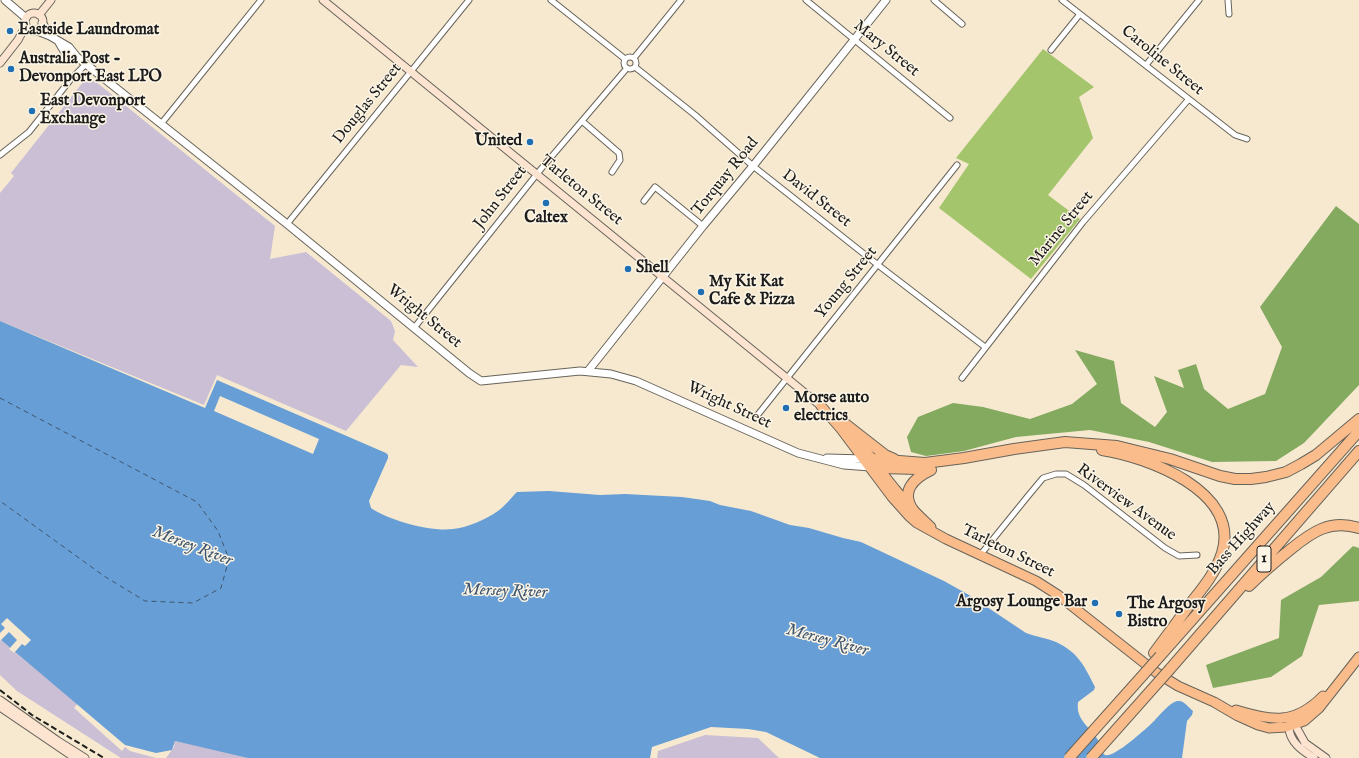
<!DOCTYPE html>
<html>
<head>
<meta charset="utf-8">
<style>
	body { margin:0 }
	canvas { display:block; background:#f6e9d0 }
</style>
</head>
<body>
<canvas width="1359" height="758"></canvas>
<script>
const ctx = document.querySelector('canvas').getContext('2d');
ctx.lineJoin = 'round';
function fillPath(path, color) {
  ctx.fillStyle = color;
  ctx.fill(path, 'evenodd');
}
function strokePath(path, color, width, dash) {
  ctx.strokeStyle = color;
  ctx.lineWidth = width;
  ctx.lineCap = dash ? 'butt' : 'round';
  ctx.setLineDash(dash || []);
  ctx.stroke(path);
}
function label(font, color, halo, rows, align = 'center') {
  ctx.font = font + ' "IM FELL English",serif';
  ctx.lineWidth = 3;
  ctx.setLineDash([]);
  ctx.textBaseline = 'middle';
  ctx.strokeStyle = halo;
  ctx.fillStyle = color;
  for (const [text, x, y, turn = 0] of rows) {
    ctx.save();
    ctx.translate(x, y);
    ctx.rotate((+turn || 0) * Math.PI / 180);
    ctx.textAlign = isNaN(turn) ? turn : align;
    if (halo) ctx.strokeText(text, 0, 0);
    ctx.fillText(text, 0, 0);
    ctx.restore();
  }
}
const industrial = new Path2D(`
	M 95,81 L 275,226 L 270,259 L 306,252 L 391,321 L 395,331 L 393,340 L 418,367 L 401,365 L 346,431 L 217,375 L 204,405 L 0,321 L 0,193 L 14,176 L 11,173 L 83,82 Z
	M 0,612 L 78,703 L 74,708 L 122,751 L 125,747 L 130,751 L 156,758 L 121,758 L 17,691 L 0,675 Z
	M 705,735 L 758,738 L 779,758 L 657,758 L 658,751 Z
	M 175,741 L 256,758 L 166,758 L 174,747 Z`);
const green = new Path2D(`
	M 1043,49 L 1094,87 L 1079,97 L 1093,138 L 1048,195 L 1080,219 L 1031,279 L 939,208 L 969,164 L 956,158 Z`);
const forest = new Path2D(`
	M 1336,206 L 1359,224 L 1359,385 L 1304,443 L 1276,461 L 1212,462 L 1149,442 L 1090,430 L 1016,437 L 964,451 L 926,456 L 911,452 L 907,437 L 918,417 L 953,403 L 983,407 L 1030,419 L 1072,404 L 1097,384 L 1075,350 L 1114,361 L 1121,403 L 1155,427 L 1167,412 L 1154,376 L 1184,388 L 1178,370 L 1196,364 L 1204,389 L 1228,409 L 1265,394 L 1282,347 L 1260,307 Z
	M 1353,546 L 1359,548 L 1359,601 L 1319,605 L 1302,656 L 1271,677 L 1213,688 L 1206,665 L 1279,638 L 1281,600 L 1321,577 Z`);
const water = new Path2D(`
	M 0,321 L 205,408 L 217,380 L 386,453 L 388,455 L 388,458 L 369,501 L 371,508 C 390,521 431,532 453,529 C 466,528 487,519 498,511 C 505,506 511,498 517,492 L 549,491 L 600,495 L 625,494 L 682,497 L 710,501 L 720,505 L 751,511 L 790,525 L 809,528 L 843,538 L 861,542 L 944,581 L 969,595 L 1026,633 C 1036,637 1047,638 1056,642 C 1078,652 1085,667 1095,687 L 1094,690 L 1078,702 C 1076,715 1083,722 1091,731 C 1096,737 1099,740 1101,747 C 1102,750 1102,753 1105,755 C 1114,758 1143,731 1150,725 C 1157,719 1169,702 1178,701 C 1184,700 1189,708 1193,711 L 1192,715 L 1187,721 L 1182,758 L 820,758 L 766,732 L 748,729 L 711,727 L 652,747 L 650,758 L 248,758 L 175,741 L 172,750 L 156,753 L 125,745 L 0,639 Z`);
const pier = new Path2D(`
	M 220,396 L 319,439 L 313,454 L 214,411 Z
	M 7,618 L 31,640 L 25,646 L 22,644 L 14,653 L 9,649 L 17,640 L 9,632 L 0,641 L 0,633 L 5,628 L 1,624 Z`);
const ferry = new Path2D(`
	M 0,398 L 197,502 L 218,531 L 229,559 L 221,588 L 193,603 L 145,601 L 104,576 L 0,501`);
const minor = new Path2D(`
	M 551,0 L 625,59
	M 806,0 L 950,118
	M 934,0 L 962,24
	M 1062,0 L 1235,135 L 1247,139
	M 1228,0 L 1229,14
	M 1051,50 L 1080,14
	M624 63a6 6 0 1 1 12 0a6 6 0 1 1-12 0Z
	M 634,58 L 681,0
	M 1146,65 L 1199,0
	M 635,67 L 695,115 L 753,166 L 878,265 L 985,347
	M 582,121 L 619,153 L 620,160 L 612,172
	M 161,124 L 261,0
	M 0,155 L 29,132 L 71,79 L 86,64
	M 644,201 L 655,187 L 703,226
	M 287,224 L 469,0
	M 414,328 L 541,169 L 627,68
	M 962,378 L 1083,222 L 1188,100
	M 756,417 L 957,165
	M 981,554 L 1028,496 L 1043,478 L 1056,474 L 1066,474 L 1084,485 L 1165,548 L 1179,556 L 1197,555`);
const tertiary = new Path2D(`
	M 5,0 L 26,18
	M 42,23 L 51,35
	M 35,30 L 50,36 L 69,47 L 77,57
	M 58,41 L 64,51 L 77,57 L 287,224 L 469,373 L 481,381 L 580,371 L 611,374 L 636,381 L 798,453 L 844,465 L 870,467
	M 588,371 L 703,226 L 753,166 L 886,0
	M 827,458 L 865,459`);
const secondary = new Path2D(`
	M 323,0 L 821,406
	M25 22a9 9 0 1 1 18 0a9 9 0 1 1-18 0Z
	M 39,15 L 51,0
	M 0,63 L 18,40 L 26,25
	M 0,700 L 58,741 L 85,758
	M 0,707 L 75,758
	M 1295,725 L 1305,743 L 1326,758
	M 1289,727 C 1289,742 1303,751 1314,758`);
const trunk = new Path2D(`
	M 821,406 L 841,429 L 892,497 L 909,516 L 917,523 L 946,539 L 1036,581 L 1058,595 L 1157,673 L 1178,686 L 1214,702 L 1238,716 L 1258,725 L 1269,728 L 1286,727 L 1304,721 L 1319,708 L 1359,657
	M 852,433 C 867,451 880,471 895,489 C 906,503 918,515 931,527
	M 1236,710 C 1271,721 1295,725 1323,696`);
const motorway = new Path2D(`
	M 844,423 L 885,455 L 894,459
	M 1102,450 C 1147,457 1241,491 1222,553 C 1216,572 1203,588 1190,604 C 1178,621 1166,637 1154,653
	M 873,459 L 925,463 L 964,458 L 1014,449 L 1065,442 L 1117,446 L 1170,459 L 1220,476 L 1235,479 L 1251,479 L 1266,477 L 1286,472 L 1301,464 L 1316,455 L 1359,419
	M 880,468 L 918,469 L 930,468
	M 913,510 C 900,491 914,478 931,470
	M 1249,586 C 1262,573 1276,561 1291,549 C 1312,532 1330,519 1359,528
	M 1160,656 L 1359,431
	M 1170,669 L 1359,451`);
const rail = new Path2D(`
	M 0,690 L 32,715 L 104,758`);
const motorwayBridge = new Path2D(`
	M 1069,758 L 1160,656
	M 1091,758 L 1170,669`);
const markers = [
	[10,31,4,"#1f6fb2"],
	[11,69,4,"#1f6fb2"],
	[32,111,4,"#1f6fb2"],
	[530,142,4,"#1f6fb2"],
	[546,203,4,"#1f6fb2"],
	[628,269,4,"#1f6fb2"],
	[701,292,4,"#1f6fb2"],
	[786,408,4,"#1f6fb2"],
	[1095,603,4,"#1f6fb2"],
	[1119,614,4,"#1f6fb2"]
];
const shields = [
	[1264,559,14]
];
const shieldNames = [
	["1",1264,559]
];
const poiNames = [
	["Eastside Laundromat",18,31],
	["Australia Post -",19,60],
	["Devonport East LPO",19,78],
	["East Devonport",40,102],
	["Exchange",40,120],
	["United",522,142,"right"],
	["Caltex",546,219,"center"],
	["Shell",636,269],
	["My Kit Kat",709,283],
	["Cafe & Pizza",709,301],
	["Morse auto",794,399],
	["electrics",794,417],
	["Argosy Lounge Bar",1087,603,"right"],
	["The Argosy",1127,605],
	["Bistro",1127,623]
];
const streetNames = [
	["Mary Street",886,49,39],
	["Caroline Street",1162,61,39],
	["Douglas Street",368,104,-51],
	["Torquay Road",726,177,-51],
	["Tarleton Street",581,191,39],
	["John Street",501,198,-52],
	["David Street",816,199,38],
	["Marine Street",1062,229,-51],
	["Young Street",847,283,-51],
	["Wright Street",424,317,39],
	["Wright Street",729,406,25],
	["Riverview Avenue",1126,503,36],
	["Bass Highway",1242,539,-48],
	["Tarleton Street",1008,552,26]
];
const waterNames = [
	["Mersey River",192,547,21],
	["Mersey River",505,592,2],
	["Mersey River",827,641,15]
];
fillPath(industrial, '#cbbfd5');
fillPath(green, '#a5c56d');
fillPath(forest, '#84aa60');
fillPath(water, '#679ed5');
fillPath(pier, '#f6e9d0');
strokePath(ferry, '#3e566f', 1, [5, 4]);
strokePath(minor, '#68645b', 7);
strokePath(tertiary, '#68645b', 9);
strokePath(secondary, '#68645b', 9);
strokePath(trunk, '#68645b', 11);
strokePath(motorway, '#68645b', 12);
strokePath(minor, '#fff', 5);
strokePath(tertiary, '#fff', 7);
strokePath(secondary, '#fde4d0', 7);
strokePath(trunk, '#f9bc8a', 9);
strokePath(motorway, '#f9bc8a', 10);
strokePath(rail, '#1c1c1c', 2, [6, 3]);
strokePath(motorwayBridge, '#68645b', 12, []);
strokePath(motorwayBridge, '#f9bc8a', 10);
for (const [x, y, r, color] of markers) {
  const dot = new Path2D();
  dot.arc(x, y, r, 0, 2 * Math.PI);
  ctx.fillStyle = color;
  ctx.fill(dot);
  strokePath(dot, '#fcf5e5', 1.5);
}
for (const [x, y, w] of shields) {
  const box = new Path2D();
  box.roundRect(x - w / 2, y - 13, w, 26, 3);
  ctx.fillStyle = '#fcf5e5';
  ctx.fill(box);
  strokePath(box, '#1c1c1c', 1);
}
label('bold 15px', '#1c1c1c', null, shieldNames);
label('bold 16px', '#1c1c1c', '#fcf5e5', poiNames, 'left');
label('16px', '#1c1c1c', '#fcf5e5', streetNames);
label('italic 17px', '#3e566f', '#fcf5e5', waterNames);
</script>
</body>
</html>
